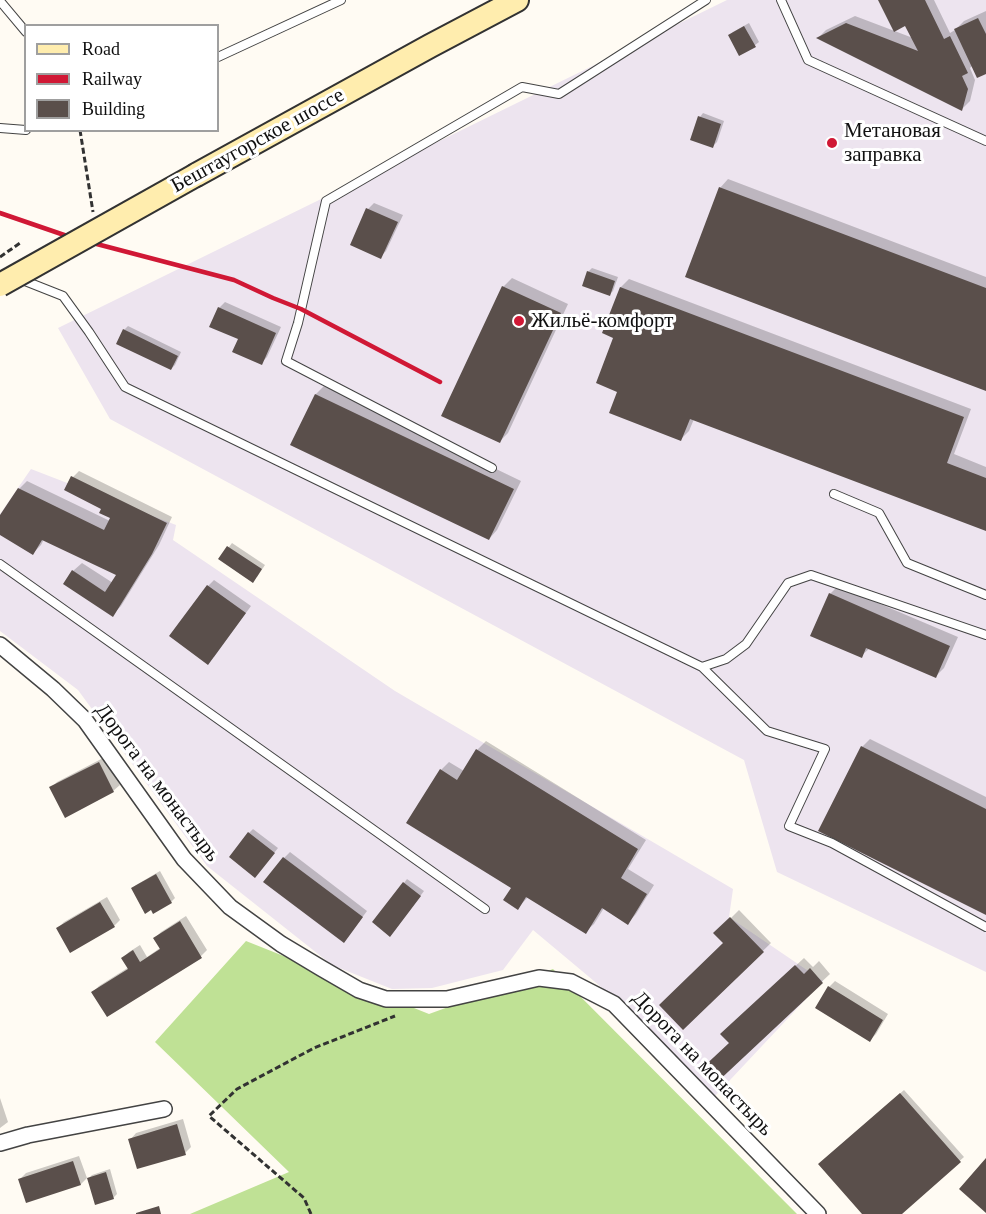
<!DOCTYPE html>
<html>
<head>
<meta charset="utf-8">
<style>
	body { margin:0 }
	#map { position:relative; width:986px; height:1214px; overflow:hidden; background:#fffbf3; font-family:"Times New Roman",serif }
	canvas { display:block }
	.legend { position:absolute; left:24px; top:24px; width:195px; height:108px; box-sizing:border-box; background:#fff; border:2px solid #9f9f9f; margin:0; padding:8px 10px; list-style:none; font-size:18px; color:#101010 }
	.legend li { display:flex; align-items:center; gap:12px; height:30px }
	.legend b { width:30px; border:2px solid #9f9f9f }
</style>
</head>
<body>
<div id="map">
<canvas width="986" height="1214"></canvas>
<ul class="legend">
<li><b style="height:8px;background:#ffedae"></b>Road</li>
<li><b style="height:8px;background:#d01835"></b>Railway</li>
<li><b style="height:16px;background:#5a4f4b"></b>Building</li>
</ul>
</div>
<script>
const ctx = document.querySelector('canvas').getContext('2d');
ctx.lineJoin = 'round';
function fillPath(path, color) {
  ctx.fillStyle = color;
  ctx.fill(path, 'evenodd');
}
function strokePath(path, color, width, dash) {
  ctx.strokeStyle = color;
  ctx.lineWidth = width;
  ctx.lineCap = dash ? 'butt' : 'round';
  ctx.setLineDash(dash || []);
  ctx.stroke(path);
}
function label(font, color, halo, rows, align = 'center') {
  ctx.font = font + ' "Times New Roman",serif';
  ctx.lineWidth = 6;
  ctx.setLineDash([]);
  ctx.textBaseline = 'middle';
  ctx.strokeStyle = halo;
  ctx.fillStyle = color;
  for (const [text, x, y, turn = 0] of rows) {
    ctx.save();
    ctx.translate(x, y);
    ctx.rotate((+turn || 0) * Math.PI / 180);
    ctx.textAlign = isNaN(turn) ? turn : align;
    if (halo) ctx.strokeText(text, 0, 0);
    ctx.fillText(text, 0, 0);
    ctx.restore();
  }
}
const industrial = new Path2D(`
	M 727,0 L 986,0 L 986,972 L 777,872 L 744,760 L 110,419 L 58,328 Z
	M 31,469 L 176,525 L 173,540 L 395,691 L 733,889 L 729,917 L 823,981 L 715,1096 L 637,1017 L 533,930 L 503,970 L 432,988 L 392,989 L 332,965 L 207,866 L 78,690 L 0,631 L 0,514 Z`);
const forest = new Path2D(`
	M 246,941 L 429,1014 L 553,969 L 797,1214 L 190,1214 L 289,1172 L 155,1042 Z`);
const shadow = new Path2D(`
	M 880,0 L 934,0 L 950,33 L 955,30 L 964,21 L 986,11 L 986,73 L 973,65 L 970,68 L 975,80 L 970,101 L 962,109 L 818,38 L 826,30 L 855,16 L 913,38 L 906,24 Z
	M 749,23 L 759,42 L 755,45 L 740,54 L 730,35 L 733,32 Z
	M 703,113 L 724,121 L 717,142 L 713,146 L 700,117 Z
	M 728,179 L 986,277 L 986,389 L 720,188 Z
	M 374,203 L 403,215 L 386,251 L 380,257 L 352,245 L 368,209 Z
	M 592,268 L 618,277 L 613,291 L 609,295 L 588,272 Z
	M 512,278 L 568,304 L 508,433 L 499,442 L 443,416 L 503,287 Z
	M 629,279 L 971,409 L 954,454 L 986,467 L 986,529 L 694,419 L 689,431 L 681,439 L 619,391 L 615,337 L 604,332 L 621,287 Z
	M 225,302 L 281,327 L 267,357 L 261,363 L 240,339 L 219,308 Z
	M 128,326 L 181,352 L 175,365 L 171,369 L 124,330 Z
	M 324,386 L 521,481 L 497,530 L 489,539 L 292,444 L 316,394 Z
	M 79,471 L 172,517 L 159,545 L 121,606 L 112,615 L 73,571 L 82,563 L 113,583 L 118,575 L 44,539 L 41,545 L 32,554 L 0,533 L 0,518 L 19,489 L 27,481 L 110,521 L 112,517 L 73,477 Z
	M 232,543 L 265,565 L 257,577 L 220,559 Z
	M 214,580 L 251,606 L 214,657 L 171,636 L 208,586 Z
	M 838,586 L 958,637 L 944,668 L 936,676 L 870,648 L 861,656 L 830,594 Z
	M 870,739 L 986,797 L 986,913 L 862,747 Z
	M 486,741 L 646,840 L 628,869 L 654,885 L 636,914 L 628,923 L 604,908 L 594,924 L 585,932 L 528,897 L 518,908 L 513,887 L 441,770 L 449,762 L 464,771 L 477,750 Z
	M 105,757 L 120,785 L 113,791 L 51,788 L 57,782 Z
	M 253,829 L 278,848 L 259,872 L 249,833 Z
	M 290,852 L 367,911 L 349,935 L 284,858 Z
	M 160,871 L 175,898 L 171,902 L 154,912 L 132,889 L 136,885 Z
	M 407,879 L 424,891 L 394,931 L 404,883 Z
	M 107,897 L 120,920 L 114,926 L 71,951 L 58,928 L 64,922 Z
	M 739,910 L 771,943 L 683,1028 L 725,943 L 716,933 Z
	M 186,916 L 207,950 L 201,956 L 107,1015 L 93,992 L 99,986 L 129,967 L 123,958 L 129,952 L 140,945 L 147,957 L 160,948 L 155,938 L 161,932 Z
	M 804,958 L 813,967 L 819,961 L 830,974 L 713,1084 L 731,1043 L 731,1026 Z
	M 835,981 L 888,1014 L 876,1034 L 870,1040 L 829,987 Z
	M 904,1090 L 964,1157 L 900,1214 L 864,1214 L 824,1161 Z
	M 0,1098 L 8,1122 L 0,1128 Z
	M 183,1119 L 191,1147 L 185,1153 L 130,1140 L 136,1133 Z
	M 79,1156 L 87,1178 L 81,1184 L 20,1179 L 26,1173 Z
	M 110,1169 L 117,1194 L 113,1198 L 88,1179 L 92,1175 Z`);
const building = new Path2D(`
	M 878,0 L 925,0 L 944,39 L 950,36 L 968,73 L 962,76 L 968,89 L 962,111 L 816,38 L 846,23 L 918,51 L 905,26 L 894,32 Z
	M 978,18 L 986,34 L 986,74 L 977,78 L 954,29 Z
	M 744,26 L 756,47 L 739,56 L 728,35 Z
	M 698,116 L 721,124 L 713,148 L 690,140 Z
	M 719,187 L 986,288 L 986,391 L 685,277 Z
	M 366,208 L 398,222 L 381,259 L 350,245 Z
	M 587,271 L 615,281 L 610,296 L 582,286 Z
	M 502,286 L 561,313 L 500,443 L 441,416 Z
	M 620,287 L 964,417 L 947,463 L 986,478 L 986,531 L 690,419 L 681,441 L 609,413 L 617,392 L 596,383 L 613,338 L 602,333 Z
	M 218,307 L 276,333 L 262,365 L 232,352 L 238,339 L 209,327 Z
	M 123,329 L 178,356 L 171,370 L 116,344 Z
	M 315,394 L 514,489 L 489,540 L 290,445 Z
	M 71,476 L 167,523 L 152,554 L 113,617 L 63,584 L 72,570 L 105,592 L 116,575 L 42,540 L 33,555 L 0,535 L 0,515 L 18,488 L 104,530 L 110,518 L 99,513 L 101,509 L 64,490 Z
	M 227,546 L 262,569 L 253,583 L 218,559 Z
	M 207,585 L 246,613 L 208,665 L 169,636 Z
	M 829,593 L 950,646 L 936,678 L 866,648 L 862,658 L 810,636 Z
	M 861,746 L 986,809 L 986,915 L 818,831 Z
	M 476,749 L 638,849 L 621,878 L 647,894 L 628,925 L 602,908 L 586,934 L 526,897 L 518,910 L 503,900 L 511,888 L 406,823 L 440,769 L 457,780 Z
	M 99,762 L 114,792 L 65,818 L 49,787 Z
	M 248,832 L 275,853 L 255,878 L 229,857 Z
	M 283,857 L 363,917 L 344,943 L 263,882 Z
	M 156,874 L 172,903 L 153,914 L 151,910 L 145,914 L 131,888 Z
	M 403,882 L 421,896 L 390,937 L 372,922 Z
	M 100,902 L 115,927 L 70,953 L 56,928 Z
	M 730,917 L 764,952 L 683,1030 L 659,1005 L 723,943 L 713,933 Z
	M 180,921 L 202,958 L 107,1017 L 91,992 L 128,969 L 121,958 L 133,950 L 140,962 L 160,949 L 153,938 Z
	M 795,965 L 804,974 L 810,968 L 823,983 L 713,1086 L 699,1071 L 729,1043 L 720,1034 Z
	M 828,986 L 883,1020 L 870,1042 L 815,1008 Z
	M 900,1093 L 961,1162 L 902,1214 L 862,1214 L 818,1164 Z
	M 177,1124 L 186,1155 L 137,1169 L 128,1139 Z
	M 986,1158 L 986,1213 L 959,1189 Z
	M 73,1161 L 81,1185 L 26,1203 L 18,1179 Z
	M 106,1172 L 114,1199 L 95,1205 L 87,1178 Z
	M 159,1206 L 161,1214 L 136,1214 L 136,1213 Z`);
const path = new Path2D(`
	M 80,130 L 93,212
	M 0,257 L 20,243
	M 311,1214 L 304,1198 L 209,1116 L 237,1089 L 314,1048 L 395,1016`);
const service = new Path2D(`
	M 781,0 L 808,60 L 986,141
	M 0,1 L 26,32
	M 218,57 L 341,0
	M 0,128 L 26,130
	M 20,279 L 63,296 L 89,332 L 125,387 L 702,667 L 767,731 L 825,749 L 789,826 L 832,843 L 986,927
	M 492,468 L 286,361 L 298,323 L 326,201 L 522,87 L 559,94 L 706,0
	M 834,494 L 879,513 L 907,563 L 986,595
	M 0,564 L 485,909
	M 702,667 L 726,659 L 746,644 L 788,583 L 811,575 L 986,635`);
const minor = new Path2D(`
	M 0,645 L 53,689 L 85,720 L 184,859 L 230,907 L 281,944 L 321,968 L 359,990 L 386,999 L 447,999 L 539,978 L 571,982 L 614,1004 L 818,1214
	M 0,1143 L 28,1135 L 164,1109`);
const secondary = new Path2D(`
	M 196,175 L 430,46 L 517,0`);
const rail = new Path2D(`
	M 0,213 L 70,237 L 234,280 L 273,298 L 301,309 L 440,382`);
const secondaryBridge = new Path2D(`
	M 0,285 L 196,175`);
const markers = [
	[832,143,6,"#d01835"],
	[519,321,6,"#d01835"]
];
const poiNames = [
	["Метановая",844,131],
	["заправка",844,155],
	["Жильё-комфорт",531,321]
];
const streetNames = [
	["Бештаугорское шоссе",258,141,-29],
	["Дорога на монастырь",157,783,53],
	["Дорога на монастырь",702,1064,46]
];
fillPath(industrial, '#ede4ef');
fillPath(forest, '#bfe195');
fillPath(shadow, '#0003');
fillPath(building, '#5a4f4b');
strokePath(service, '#434343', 10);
strokePath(minor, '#434343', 18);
strokePath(secondary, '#323232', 26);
strokePath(path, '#323232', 3, [6, 3]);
strokePath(service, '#fff', 8);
strokePath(minor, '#fff', 15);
strokePath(secondary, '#ffedae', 22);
strokePath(rail, '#d01835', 4.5);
strokePath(secondaryBridge, '#323232', 26, []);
strokePath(secondaryBridge, '#ffedae', 22);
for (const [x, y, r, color] of markers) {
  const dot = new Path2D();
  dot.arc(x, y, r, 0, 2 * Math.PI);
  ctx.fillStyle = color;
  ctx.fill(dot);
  strokePath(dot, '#fff', 2);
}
label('21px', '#101010', '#fff', poiNames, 'left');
label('21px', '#101010', '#fff', streetNames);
</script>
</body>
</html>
